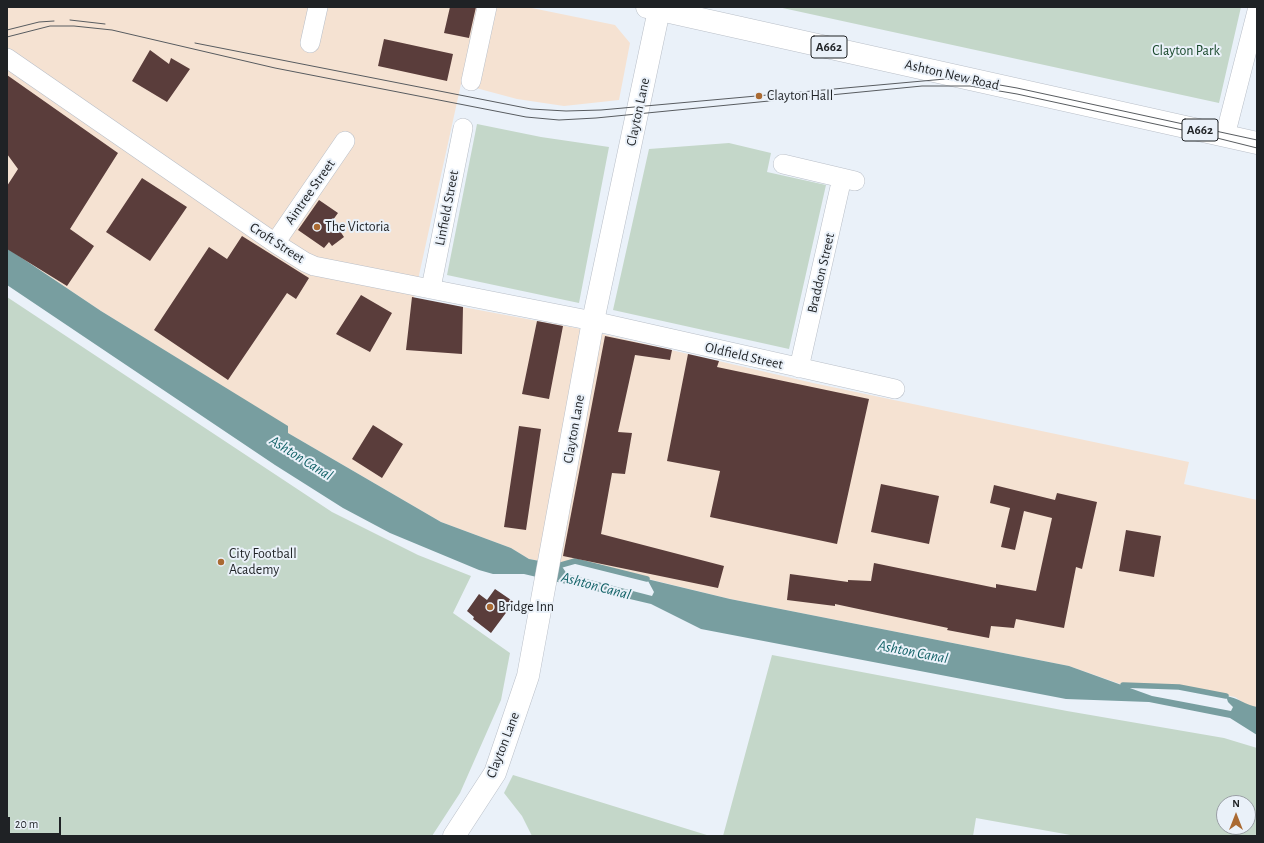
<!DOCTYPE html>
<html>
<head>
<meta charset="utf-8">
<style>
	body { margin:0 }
	#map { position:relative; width:1264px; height:843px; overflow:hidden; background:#eaf1f9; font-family:"Alegreya Sans",sans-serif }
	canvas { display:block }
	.frame { position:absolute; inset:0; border:8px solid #1f2225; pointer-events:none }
	.north { position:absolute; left:1216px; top:795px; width:40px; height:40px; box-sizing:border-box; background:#eaf1f9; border:1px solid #999ea4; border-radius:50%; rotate:0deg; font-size:11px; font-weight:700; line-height:16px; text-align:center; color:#1f2225 }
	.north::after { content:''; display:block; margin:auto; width:14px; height:18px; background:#aa6a32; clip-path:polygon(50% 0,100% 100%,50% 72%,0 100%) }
	.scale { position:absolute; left:8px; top:817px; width:53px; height:18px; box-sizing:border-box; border:2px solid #1f2225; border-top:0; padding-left:5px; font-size:12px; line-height:14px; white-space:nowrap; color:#1f2225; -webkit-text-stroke:3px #eaf1f9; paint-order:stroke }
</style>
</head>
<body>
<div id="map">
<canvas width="1264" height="843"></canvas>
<div class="frame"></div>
<div class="north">N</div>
<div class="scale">20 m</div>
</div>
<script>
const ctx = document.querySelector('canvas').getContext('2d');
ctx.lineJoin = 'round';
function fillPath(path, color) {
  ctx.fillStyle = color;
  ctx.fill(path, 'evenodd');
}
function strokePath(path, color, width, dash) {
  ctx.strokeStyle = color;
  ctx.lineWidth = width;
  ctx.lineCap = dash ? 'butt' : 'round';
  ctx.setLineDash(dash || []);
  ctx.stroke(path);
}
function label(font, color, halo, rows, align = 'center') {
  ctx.font = font + ' "Alegreya Sans",sans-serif';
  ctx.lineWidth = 4;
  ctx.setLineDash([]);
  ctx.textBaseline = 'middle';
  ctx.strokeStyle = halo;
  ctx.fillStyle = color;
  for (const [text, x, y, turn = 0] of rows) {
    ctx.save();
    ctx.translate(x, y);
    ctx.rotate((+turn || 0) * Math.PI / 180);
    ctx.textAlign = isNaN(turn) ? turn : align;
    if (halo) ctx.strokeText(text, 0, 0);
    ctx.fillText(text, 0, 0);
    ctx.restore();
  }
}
const industrial = new Path2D(`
	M 7,7 L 527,7 L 615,25 L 630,43 L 619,100 L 564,106 L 517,99 L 461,84 L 414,298 L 581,329 L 813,383 L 1189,462 L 1184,484 L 1257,500 L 1257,707 L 1248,706 L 1235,697 L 1179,687 L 1123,685 L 1069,666 L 730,599 L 575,561 L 561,565 L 529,559 L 511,548 L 441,522 L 288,433 L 287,426 L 101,311 L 7,248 Z`);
const green = new Path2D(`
	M 778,7 L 1241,7 L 1219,103 Z
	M 477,124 L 541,137 L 609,147 L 579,303 L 447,275 Z
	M 729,143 L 771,153 L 767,172 L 826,185 L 789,349 L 613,310 L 649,149 Z
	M 7,297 L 332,512 L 418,555 L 471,576 L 453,613 L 510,653 L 501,700 L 460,793 L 432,836 L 7,836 Z
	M 772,655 L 1067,711 L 1224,738 L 1257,748 L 1257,836 L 1076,836 L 976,818 L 973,836 L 723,836 ZM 1224,803 L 1248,803 L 1248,827 L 1224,827 Z
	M 513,775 L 710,836 L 532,836 L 522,816 L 504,793 Z`);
const water = new Path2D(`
	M 7,248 L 101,311 L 288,426 L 288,433 L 441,522 L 511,548 L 529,559 L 561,565 L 567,574 L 652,596 L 654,592 L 647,579 L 730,599 L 1069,666 L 1152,696 L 1231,711 L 1233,707 L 1228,702 L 1226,696 C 1238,698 1246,705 1257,707 L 1257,735 L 1230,718 L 1149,702 L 1066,699 L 701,629 L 651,604 L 524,574 L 493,574 L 479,570 L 390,533 L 343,508 L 275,465 L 7,285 Z`);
const stream = new Path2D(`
	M 561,565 L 575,561 L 647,579
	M 1123,685 L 1179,687 L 1226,696`);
const building = new Path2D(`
	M 450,7 L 476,7 L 469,38 L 444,33 Z
	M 384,39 L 453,54 L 447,81 L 378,66 Z
	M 150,50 L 169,64 L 171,58 L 190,69 L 167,102 L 132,81 Z
	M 7,75 L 118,153 L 70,229 L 94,246 L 67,286 L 7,249 L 7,186 L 18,169 L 7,154 Z
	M 142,178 L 187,207 L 150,261 L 106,232 Z
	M 319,200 L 338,213 L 330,224 L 340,231 L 344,237 L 332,246 L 329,242 L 324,248 L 298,230 Z
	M 242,236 L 309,278 L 296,299 L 287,293 L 228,380 L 154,330 L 209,247 L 227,259 Z
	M 361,295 L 392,313 L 370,352 L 336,334 Z
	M 412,297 L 463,307 L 462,354 L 406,350 Z
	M 537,321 L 563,326 L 549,399 L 522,394 Z
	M 605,336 L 672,350 L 670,360 L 635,355 L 618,432 L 632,433 L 625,474 L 612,473 L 601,534 L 724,566 L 718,588 L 563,556 Z
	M 688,354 L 719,361 L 717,367 L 869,399 L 837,544 L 710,517 L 720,471 L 667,461 Z
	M 373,425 L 403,444 L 382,478 L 352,459 Z
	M 519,426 L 541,429 L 526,530 L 504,527 Z
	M 881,484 L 939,496 L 929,544 L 871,532 Z
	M 994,485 L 1055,500 L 1057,493 L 1097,502 L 1082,569 L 1076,567 L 1064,628 L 1016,619 L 1014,628 L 991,626 L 989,638 L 947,630 L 948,628 L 835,604 L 835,606 L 787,600 L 790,574 L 848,582 L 848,580 L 871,581 L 874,563 L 996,588 L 996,584 L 1036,591 L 1052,518 L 1024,511 L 1015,550 L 1001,547 L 1010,508 L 990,503 Z
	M 1126,530 L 1161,536 L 1154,577 L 1119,571 Z
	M 495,589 L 514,602 L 491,633 L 473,619 L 474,617 L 467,611 L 479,594 L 487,600 Z`);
const minor = new Path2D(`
	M 310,43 L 318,7
	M 7,58 L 275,243 L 305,262 L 314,266 L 593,321 L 895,389
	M 471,81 L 487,7
	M 1225,136 L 1257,11
	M 783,164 L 855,181
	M 275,243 L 345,141
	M 431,288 L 463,128
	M 799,368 L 842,178`);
const tertiary = new Path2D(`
	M 454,836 L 495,773 L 528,676 L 593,321 L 659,10`);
const primary = new Path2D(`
	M 647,7 L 1257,143`);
const tram = new Path2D(`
	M 70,20 L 105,24
	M 7,30 L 39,22 L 54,21
	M 7,37 L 50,26 L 74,26 L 112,30 L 275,68 L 526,117 L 559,120 L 596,118 L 922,86 L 970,86 L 1017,94 L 1201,134 L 1257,148
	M 195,43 L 531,109 L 566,111 L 601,110 L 945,79 L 971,80 L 1017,88 L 1257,140`);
const markers = [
	[759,96,4,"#aa6a32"],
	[317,227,4,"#aa6a32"],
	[221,562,4,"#aa6a32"],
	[490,607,4,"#aa6a32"]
];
const shields = [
	[829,47,36],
	[1200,130,36]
];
const shieldNames = [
	["A662",829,47],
	["A662",1200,130]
];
const parkNames = [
	["Clayton Park",1186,51]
];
const streetNames = [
	["Ashton New Road",952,75,13],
	["Clayton Lane",638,112,-78],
	["Aintree Street",310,192,-55],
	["Linfield Street",447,208,-79],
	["Croft Street",277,243,33],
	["Braddon Street",821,273,-77],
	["Oldfield Street",744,356,13],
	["Clayton Lane",574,429,-80],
	["Clayton Lane",503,745,-69]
];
const poiNames = [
	["Clayton Hall",767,96],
	["The Victoria",325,227],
	["City Football",229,554],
	["Academy",229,570],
	["Bridge Inn",498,607]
];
const waterNames = [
	["Ashton Canal",301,458,32],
	["Ashton Canal",596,586,15],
	["Ashton Canal",913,652,11]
];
fillPath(industrial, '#f5e2d2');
fillPath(green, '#c4d7c9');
fillPath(water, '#789ea0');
strokePath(stream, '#789ea0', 5.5);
fillPath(building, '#5a3d3b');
strokePath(minor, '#b9bfc8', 20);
strokePath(tertiary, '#b9bfc8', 23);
strokePath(primary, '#b9bfc8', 23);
strokePath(minor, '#fff', 19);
strokePath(tertiary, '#fff', 22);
strokePath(primary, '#fff', 22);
strokePath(tram, '#585c60', 1);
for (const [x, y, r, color] of markers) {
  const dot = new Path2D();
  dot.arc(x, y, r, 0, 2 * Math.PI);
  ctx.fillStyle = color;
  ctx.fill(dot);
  strokePath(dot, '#eaf1f9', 1.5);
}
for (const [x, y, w] of shields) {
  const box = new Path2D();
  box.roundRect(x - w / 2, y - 11, w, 22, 3);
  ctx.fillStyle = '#eaf1f9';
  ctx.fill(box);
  strokePath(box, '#1f2225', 1);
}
label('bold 13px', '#1f2225', null, shieldNames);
label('14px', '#18482b', '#eaf1f9', parkNames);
label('14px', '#1f2225', '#eaf1f9', streetNames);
label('14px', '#1f2225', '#eaf1f9', poiNames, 'left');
label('italic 15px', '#126267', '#eaf1f9', waterNames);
</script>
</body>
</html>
